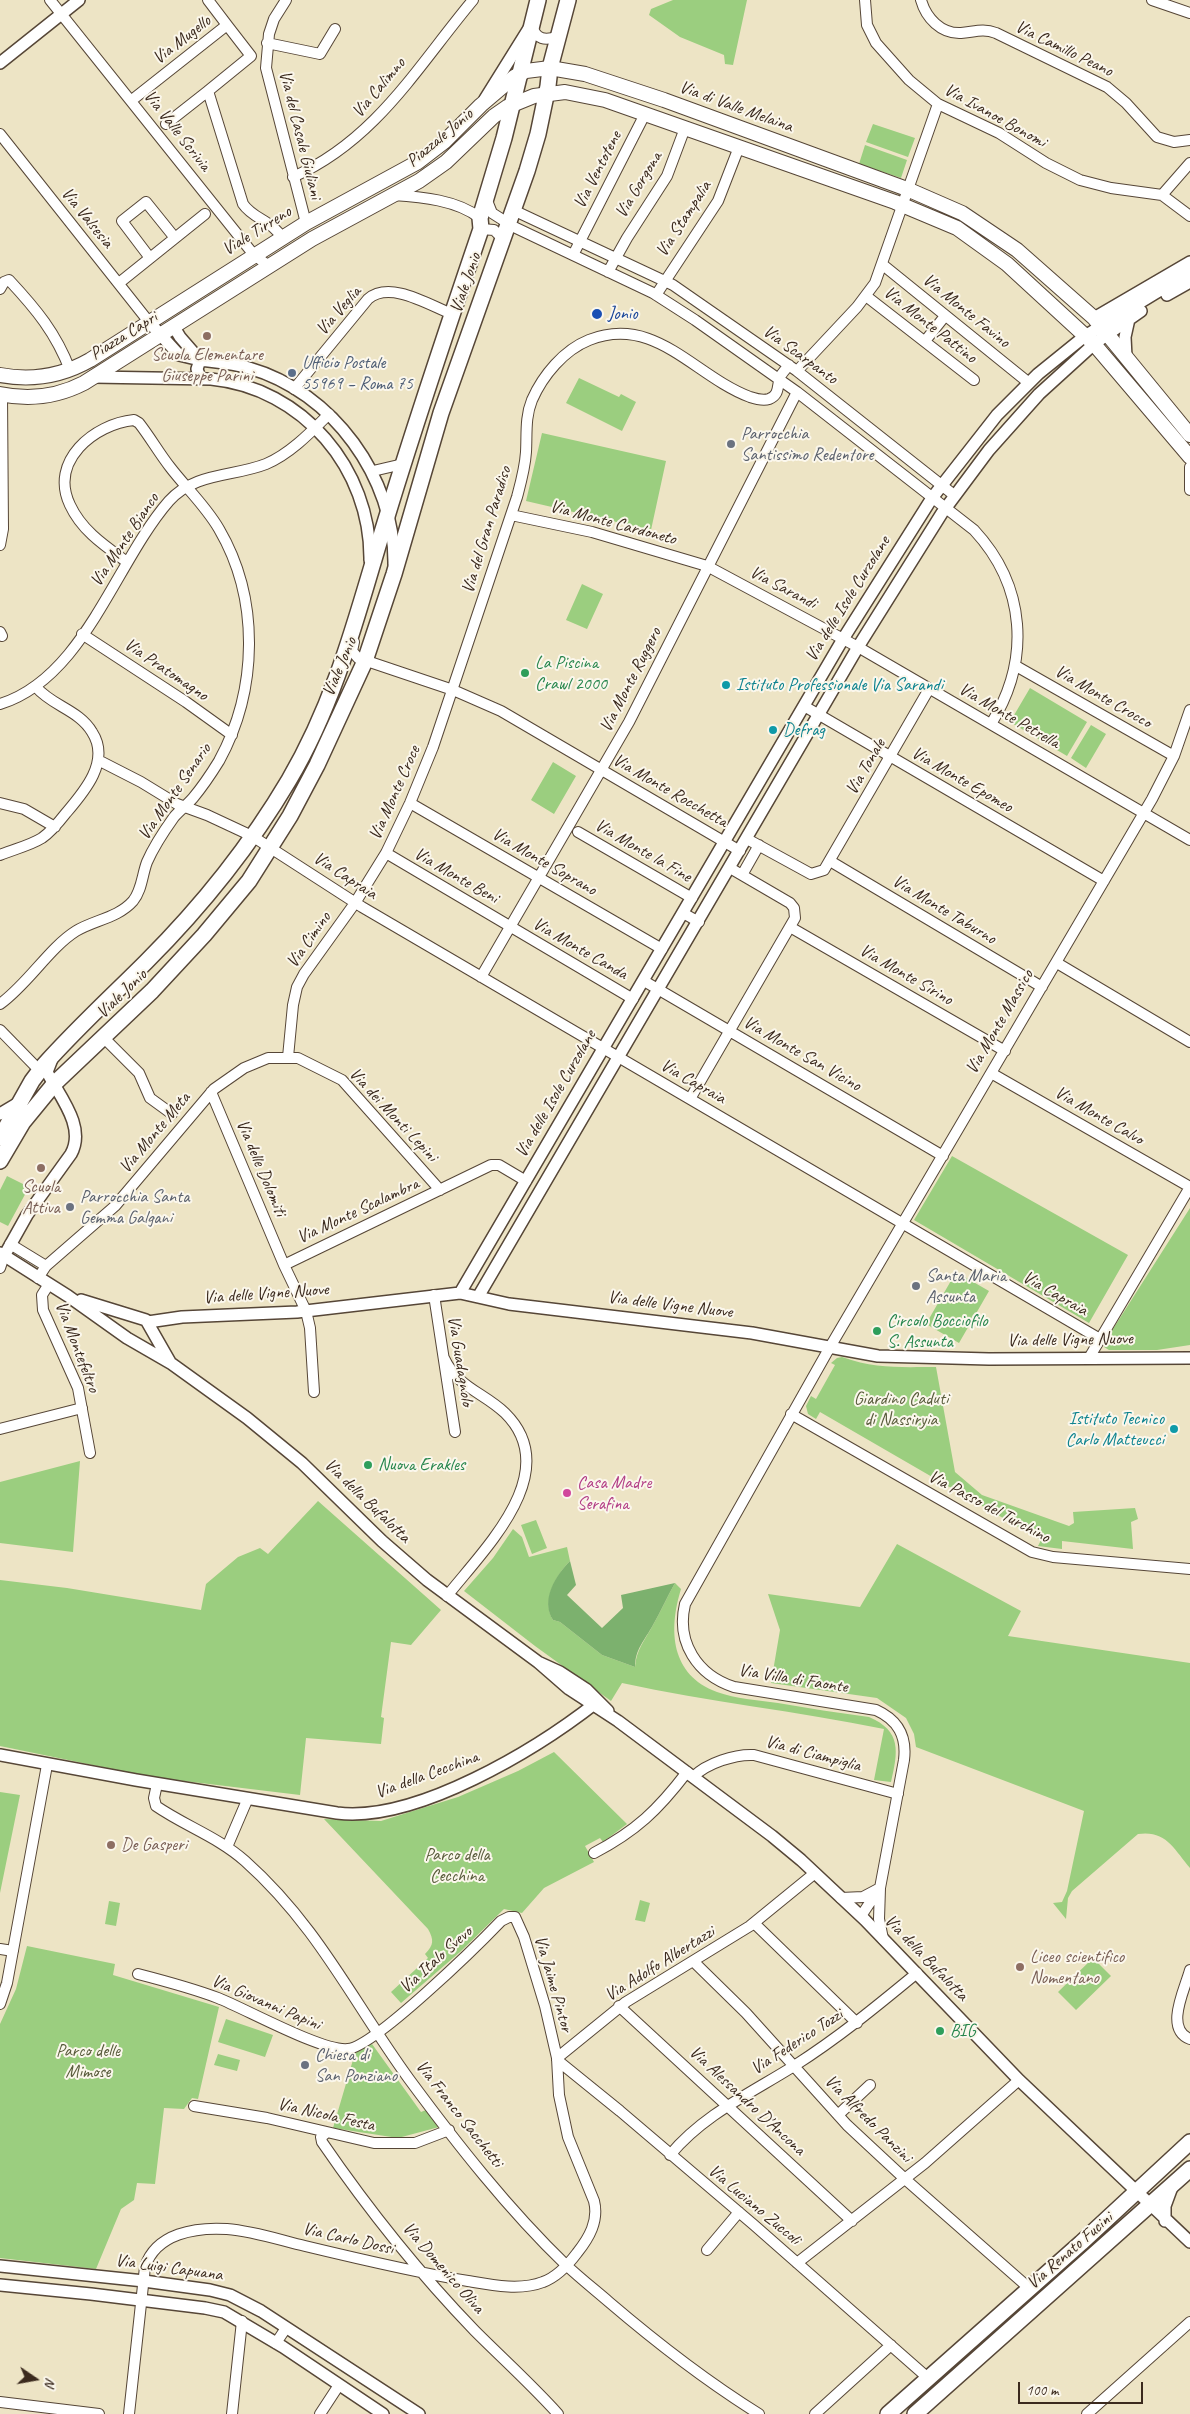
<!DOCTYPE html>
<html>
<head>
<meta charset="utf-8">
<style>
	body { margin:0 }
	#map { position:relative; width:1190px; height:2414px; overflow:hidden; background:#ede4c5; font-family:Caveat,sans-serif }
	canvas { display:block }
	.north { position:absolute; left:10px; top:2354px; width:50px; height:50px; -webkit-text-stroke:4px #fbf7ec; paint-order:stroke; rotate:102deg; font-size:14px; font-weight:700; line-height:20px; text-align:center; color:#3b2a1e }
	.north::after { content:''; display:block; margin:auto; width:18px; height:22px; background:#3b2a1e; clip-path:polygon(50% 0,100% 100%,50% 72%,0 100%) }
	.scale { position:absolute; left:1018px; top:2382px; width:125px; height:22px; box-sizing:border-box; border:2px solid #3b2a1e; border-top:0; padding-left:6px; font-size:15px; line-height:18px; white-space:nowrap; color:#3b2a1e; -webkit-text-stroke:4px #fbf7ec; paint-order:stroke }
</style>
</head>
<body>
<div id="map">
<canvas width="1190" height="2414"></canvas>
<div class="north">N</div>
<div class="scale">100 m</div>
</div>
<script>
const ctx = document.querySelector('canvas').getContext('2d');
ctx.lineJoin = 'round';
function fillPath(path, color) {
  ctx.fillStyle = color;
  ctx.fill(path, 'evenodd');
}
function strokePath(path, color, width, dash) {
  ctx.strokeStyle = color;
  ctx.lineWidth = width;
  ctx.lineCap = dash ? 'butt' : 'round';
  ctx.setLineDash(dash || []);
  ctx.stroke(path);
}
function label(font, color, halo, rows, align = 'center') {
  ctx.font = font + ' Caveat,sans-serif';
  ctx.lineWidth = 4;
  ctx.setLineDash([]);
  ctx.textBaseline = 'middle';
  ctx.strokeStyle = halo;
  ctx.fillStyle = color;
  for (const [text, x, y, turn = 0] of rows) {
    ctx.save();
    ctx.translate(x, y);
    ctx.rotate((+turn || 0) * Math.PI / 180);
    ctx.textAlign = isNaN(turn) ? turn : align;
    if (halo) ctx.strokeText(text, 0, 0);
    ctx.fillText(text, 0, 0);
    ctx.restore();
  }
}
const green = new Path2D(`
	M 673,0 L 747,0 L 733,65 L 725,64 L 724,55 L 680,37 L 649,15 L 651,9 Z
	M 873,124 L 915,138 L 908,157 L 866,142 Z
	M 865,145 L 907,160 L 901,178 L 859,164 Z
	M 579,378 L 619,397 L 621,394 L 636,402 L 622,431 L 566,403 Z
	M 542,433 L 666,461 L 651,530 L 526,501 Z
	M 582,584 L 603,594 L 587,629 L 566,620 Z
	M 1030,688 L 1087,722 L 1067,756 L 1010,722 Z
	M 1091,725 L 1106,734 L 1086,768 L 1071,758 Z
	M 553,762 L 576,776 L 554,814 L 531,800 Z
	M 952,1156 L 1128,1255 L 1089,1323 L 914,1220 Z
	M 7,1176 L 29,1187 L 8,1226 L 0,1222 L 0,1190 Z
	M 1190,1208 L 1190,1345 L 1157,1350 L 1109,1350 L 1104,1347 L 1104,1343 Z
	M 956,1272 L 989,1291 L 959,1343 L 926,1324 Z
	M 842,1357 C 876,1369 900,1367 936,1367 L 955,1472 L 982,1495 L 1069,1526 L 1074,1523 L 1073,1512 L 1135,1508 L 1138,1519 L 1131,1522 L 1133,1549 L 1062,1541 L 1062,1549 L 1038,1546 L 1041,1540 L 820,1412 L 816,1419 L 808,1414 L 806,1406 L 811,1396 L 816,1399 L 835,1365 L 831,1363 L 837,1358 Z
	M 80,1461 L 73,1552 L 0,1543 L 0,1482 Z
	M 318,1501 L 441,1610 L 411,1645 L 391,1642 L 381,1717 L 384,1718 L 381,1744 L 306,1738 L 300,1795 L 151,1777 L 0,1746 L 0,1580 L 67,1588 L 201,1610 L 206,1584 L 238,1557 L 260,1548 L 268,1554 Z
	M 536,1520 L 547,1548 L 532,1554 L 521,1525 Z
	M 513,1529 L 522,1537 L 529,1557 L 567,1547 L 570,1561 C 556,1575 541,1601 553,1620 L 560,1622 L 602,1655 L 635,1667 C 636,1650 645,1640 653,1625 C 661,1611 667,1597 675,1583 L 681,1589 C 668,1631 671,1675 717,1692 C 736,1699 757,1700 778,1703 C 808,1708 838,1713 869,1717 C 902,1731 898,1752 891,1782 L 874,1780 L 884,1729 C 797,1711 709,1702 622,1683 L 611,1701 L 535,1646 L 464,1591 L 493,1558 Z
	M 897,1544 L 1021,1611 L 1008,1636 L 1190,1663 L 1190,1868 C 1174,1849 1166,1830 1138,1834 L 1072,1891 L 1068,1898 L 1066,1919 L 1053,1903 L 1062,1902 L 1067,1891 L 1084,1811 L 916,1747 L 914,1734 L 906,1718 L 877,1698 L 771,1683 L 780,1630 L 768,1594 L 860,1607 Z
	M 554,1752 L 627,1824 L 603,1842 L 600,1838 L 585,1846 L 594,1862 L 544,1888 L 522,1913 L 504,1909 L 460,1952 L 401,2003 L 391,1992 L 428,1958 L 425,1954 C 434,1945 434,1940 428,1929 L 324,1819 L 381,1821 L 458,1797 L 518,1771 Z
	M 0,1792 L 20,1795 L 0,1893 Z
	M 640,1900 L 650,1903 L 645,1922 L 635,1920 Z
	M 109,1901 L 120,1903 L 116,1926 L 105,1924 Z
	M 27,1946 L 115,1964 L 113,1975 L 219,2007 L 198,2099 L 192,2098 L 184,2109 L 164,2108 L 155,2184 L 137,2183 L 134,2200 L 121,2209 L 96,2269 L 0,2258 L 0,2024 L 16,1989 Z
	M 1093,1958 L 1111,1976 L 1076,2010 L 1058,1992 Z
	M 226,2019 L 273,2035 L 265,2057 L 218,2042 Z
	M 372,2044 L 421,2112 L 426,2110 L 439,2127 L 398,2138 L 333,2128 L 355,2053 Z
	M 218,2054 L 240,2060 L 237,2071 L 214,2065 Z`);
const forest = new Path2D(`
	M 570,1561 L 576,1585 L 567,1595 L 602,1628 L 623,1608 L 621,1595 L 675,1583 C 667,1597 661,1611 653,1625 C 645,1640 635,1649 635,1667 L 602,1655 L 560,1622 L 553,1620 C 540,1600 556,1575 570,1561 Z`);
const minor = new Path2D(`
	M 50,0 L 254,255 L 269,266
	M 286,0 L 274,19 L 269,34 L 266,68 L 306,223
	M 865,0 L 867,25 L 876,43 L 909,80 L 938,104 L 999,133 L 1046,163 L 1080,180 L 1111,188 L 1162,195
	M 921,0 C 926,18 941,34 961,33 C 974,32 983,28 996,33 L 1107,87 L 1126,103 L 1157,137 L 1174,142 L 1190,140
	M 1152,0 L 1190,13
	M 227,25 L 251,56 L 208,91 L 243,204 C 253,219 273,221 282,238
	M 532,25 C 535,40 546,41 558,36
	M 267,43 L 320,54 L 335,29
	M 132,100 L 227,25 L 208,0
	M 166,124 L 208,91
	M 0,134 L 149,322
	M 293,177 C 376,140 417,67 473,0
	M 393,195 C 422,197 457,200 480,218
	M 1162,195 L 1190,163
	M 1162,195 L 1190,216
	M 486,198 L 492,213 L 514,227 L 653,293 L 695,320 L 797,392 L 974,530 C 1026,586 1031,660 991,724
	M 513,210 L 673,285 L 797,371 L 954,495
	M 481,229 L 494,230 L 502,238
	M 573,255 L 645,114
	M 150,258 L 122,221 L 146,202 L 175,238
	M 883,265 L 1029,383
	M 608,272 L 627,238 L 667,176 L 685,128
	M 119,283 L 205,214
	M 0,289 L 4,282 L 9,280 C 36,309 56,333 70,370
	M 656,295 L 718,201 L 739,147
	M 866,296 L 974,380
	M 925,341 L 945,316
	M 797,371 L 857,307 L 875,283 L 938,104
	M 294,389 L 368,299 C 390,280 429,305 452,314
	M 1190,467 L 1190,490
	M 373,471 L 403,464
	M 511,515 L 592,532 L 707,566 L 858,647 L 1190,840
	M 0,545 L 3,529 L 2,395
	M 0,632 L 2,636
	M 82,634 L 186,702 L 232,735
	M 354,642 L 352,651 L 358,658 L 453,690 L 501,711 L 740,851
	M 1016,666 L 1174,756
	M 0,704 C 84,678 115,563 169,501 C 195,472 233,477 266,464 C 290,454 311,432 329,414
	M 804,706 L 1104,881
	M 98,760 L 141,782 L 177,804 L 207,815 L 252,836 L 362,907 L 1100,1339
	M 0,803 L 24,809 L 55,827
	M 410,803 L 662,949
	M 578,832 L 692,898
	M 747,839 L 811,874 L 824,870 L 929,689
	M 386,853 L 633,999
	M 0,855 C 14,849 29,846 42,838 C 52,831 59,822 66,813 C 84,792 111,761 92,732 C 79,710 52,706 36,687
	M 830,861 L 1042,987
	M 742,875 L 759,845
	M 683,913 L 699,922
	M 790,927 L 1005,1051
	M 1057,963 L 1190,1042
	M 481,977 L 629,722 L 797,392
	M 644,981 L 943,1156
	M 0,1004 C 28,984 49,948 76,931 C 94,920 118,918 133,901 C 142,890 142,875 147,862 C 154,846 164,831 174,817 C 180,810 187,805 193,798 C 203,786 211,774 219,761 C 258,690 260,599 219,529 C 205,505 186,488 170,467 C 159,453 150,437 139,423 L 134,420 C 94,424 49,461 70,505 C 82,531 105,546 127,562
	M 0,1030 L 40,1071
	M 104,1038 L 139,1073 L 150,1098 L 172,1114
	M 288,1057 L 293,1005 L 297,987 L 304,974 L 355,903 L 386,853 L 410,803 L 433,747 L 517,497 C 521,482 525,468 526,452 C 527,434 525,417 532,400 C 543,375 564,350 589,340 C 655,314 694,376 750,397 C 756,399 763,401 769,399 C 780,395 777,385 780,377 C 782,373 786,369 789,365
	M 991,1073 L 1190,1187
	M 211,1092 L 284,1265 L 306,1311 L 310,1328 L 314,1392
	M 690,1099 L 795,918 L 794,908 L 790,903 L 730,868
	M 10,1244 L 46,1266
	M 284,1265 L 491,1165 L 499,1165 L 526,1181
	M 0,1268 L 4,1256
	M 38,1278 L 46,1266 L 115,1206 L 214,1089 L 244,1068 L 268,1058 L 298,1058 L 342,1080 L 440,1190
	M 49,1284 L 42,1295 L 43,1310 L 78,1388 L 90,1453
	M 434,1295 L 455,1432
	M 444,1358 C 458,1388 483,1392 505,1413 C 565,1472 484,1549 447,1596
	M 1089,1358 L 1190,1187
	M 791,1414 L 1032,1552 L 1053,1557 L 1190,1569
	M 0,1429 L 82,1408
	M 693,1777 C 707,1763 735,1754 754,1755 L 898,1794
	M 157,1784 L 154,1798 L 156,1806 C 185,1826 218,1837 245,1861 C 318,1926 353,2002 409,2079 C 457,2144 508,2209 566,2265 C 580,2278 595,2290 609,2302 C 657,2343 706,2381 759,2414
	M 227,1847 L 248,1798
	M 594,1853 C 636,1831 658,1810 687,1772
	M 841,1898 L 863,1897 L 880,1888
	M 861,1916 L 877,1892
	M 754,1923 L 857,2023
	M 883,1939 L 879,1919 L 880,1888 L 904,1760 C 907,1736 898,1720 876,1710 L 734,1687 C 697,1675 676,1642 685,1604 L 830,1347 L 1152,799 L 1174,756 L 1190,710
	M 0,1949 L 13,1951
	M 694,1962 L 746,2013 L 847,2125 L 905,2179 L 1029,2288
	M 1190,1970 C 1185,1989 1164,2029 1190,2039
	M 0,2004 L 7,1983 L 47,1765
	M 619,2006 L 852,2221
	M 557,2058 L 626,2002 L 750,1926 L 815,1873
	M 557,2060 L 620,2111 L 754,2225 L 928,2378
	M 194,2106 L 267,2118 L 374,2143 L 415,2143 L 449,2130
	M 838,2115 L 870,2085
	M 326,2133 L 321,2137 L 322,2142 C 368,2209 419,2273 475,2331 C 503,2359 532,2385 558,2414
	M 670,2155 C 703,2115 751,2093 794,2066 C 838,2038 877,2006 917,1973
	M 707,2250 L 739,2212
	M 797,2263 L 925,2163 L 1019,2080
	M 276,2343 L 286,2328
	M 0,2402 L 99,2414
	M 129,2414 L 145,2267 C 156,2233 196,2227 227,2229 C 253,2231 280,2240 305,2246 C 359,2259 413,2272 468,2281 C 491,2285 520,2291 543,2282 C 557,2277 568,2265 577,2253 C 589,2238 599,2221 594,2201 L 568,2137 L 559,2095 L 557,2058 L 545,2006 L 524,1937 L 515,1917 L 509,1917 L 501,1921 C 478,1945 375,2046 348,2049 C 323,2052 246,2009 218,1998 C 192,1988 165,1981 138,1974
	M 232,2414 L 242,2321
	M 320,2414 L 339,2385
	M 815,2414 L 891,2345
	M 1087,2414 L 1190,2322`);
const tertiary = new Path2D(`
	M 0,63 L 79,0
	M 485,99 L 528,30
	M 1167,295 L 1190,282
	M 1094,318 L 1190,262
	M 149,322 L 179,355 L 200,360 L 197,369 L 200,378
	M 174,327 L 180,337 L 200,360 C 216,362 233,363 249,368 C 333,392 395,478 394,564
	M 1126,357 L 1125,337 L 1129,319
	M 93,377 L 211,379 C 303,388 371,469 370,560
	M 0,1114 L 20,1102
	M 0,1253 L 68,1296 L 127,1338 L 172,1364 L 247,1418 L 302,1463 L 382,1541 L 427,1580 L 538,1662 L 560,1672 L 586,1689 L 608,1711
	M 4,1256 L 27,1215 L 71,1154 C 86,1127 60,1097 47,1072 L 52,1059
	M 460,1293 L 843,639 L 932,498 L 997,415 L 1038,374 L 1085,336 L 1190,272
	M 478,1297 L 858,647 L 942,513 L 989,450 L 1039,394 L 1094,344 L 1141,311
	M 81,1300 L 146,1320 L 170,1362
	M 148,1322 L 182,1317 L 297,1312 L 460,1293 L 509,1304 L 752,1333 L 878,1356 L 989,1359 L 1190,1358
	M 538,1662 L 569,1689 L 618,1721 L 772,1836 L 801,1860 L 865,1920 L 1019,2080 L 1190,2242
	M 0,1755 L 136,1780 L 337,1813 C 416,1823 537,1749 597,1702
	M 1165,2221 L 1165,2206 L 1172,2187
	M 0,2266 L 144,2281 L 210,2290 L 230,2295 L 261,2311 L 419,2414
	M 0,2285 L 91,2294 L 205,2308 L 224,2312 L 283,2347 L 383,2414`);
const secondary = new Path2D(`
	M 0,375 C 32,381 62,376 90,360 L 306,223 L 418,162 L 444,142 L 481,105 L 514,77 L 526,71 L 550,68 L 585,74 L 664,100 L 907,189 L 962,213 L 1017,250 L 1094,318 L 1190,435
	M 0,394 C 29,400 57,397 84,383 L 312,239 L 419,181 L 446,162 L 494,116 L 507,107 L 534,96 L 565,92 L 605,100 L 895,202 L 957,228 L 1007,264 L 1094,344 L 1190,457`);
const primary = new Path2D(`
	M 0,1138 L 32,1081 L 44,1065 C 76,1029 112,996 146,962 C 200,908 250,846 289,780 C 339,695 359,606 388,513 C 417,418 449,323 481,229 L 480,218 L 504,138 L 538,0
	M 0,1161 L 23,1122 L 55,1083 L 152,991 L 204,935 L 249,881 L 290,816 L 317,765 L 365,661 L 394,574 L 441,413 L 527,171 L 538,134 L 548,86 L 550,68 L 568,0
	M 888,2414 L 1081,2243 L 1190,2142
	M 915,2414 L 1190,2169`);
const markers = [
	[597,314,6,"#1a4fb4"],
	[207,336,5,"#8d6e63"],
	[292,373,5,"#5c6f8a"],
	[731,444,5,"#6b7280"],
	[525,673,5,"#2e9e5b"],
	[726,685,5,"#0f9aa8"],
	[773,730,5,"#0f9aa8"],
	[41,1168,5,"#8d6e63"],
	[70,1207,5,"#6b7280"],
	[916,1286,5,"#6b7280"],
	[877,1331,5,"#2e9e5b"],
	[1174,1429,5,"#0f9aa8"],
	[368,1465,5,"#2e9e5b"],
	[567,1493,5,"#d1479c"],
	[111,1845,5,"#8d6e63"],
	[1020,1967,5,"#8d6e63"],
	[940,2031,5,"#2e9e5b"],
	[305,2065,5,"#6b7280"]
];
const streetNames = [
	["Via Mugello",182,40,-38],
	["Via Camillo Peano",1064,49,26],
	["Via Calimno",379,88,-50],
	["Via di Valle Melaina",736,107,20],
	["Via Ivanoe Bonomi",995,116,29],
	["Via Valle Scrivia",177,131,52],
	["Via del Casale Giuliani",300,135,76],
	["Piazzale Jonio",440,138,-40],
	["Via Ventotene",598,170,-63],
	["Via Gorgona",639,185,-59],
	["Via Valsesia",87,218,51],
	["Via Stampalia",684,219,-57],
	["Viale Tirreno",257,231,-32],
	["Viale Jonio",466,283,-71],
	["Via Veglia",339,311,-49],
	["Via Monte Favino",966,311,39],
	["Via Monte Pattino",930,325,38],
	["Piazza Capri",124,336,-32],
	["Via Scarpanto",800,355,36],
	["Via Monte Cardoneto",613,523,15],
	["Via del Gran Paradiso",487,530,-73],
	["Via Monte Bianco",125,540,-56],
	["Via Sarandi",783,588,28],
	["Via delle Isole Curzolane",848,599,-58],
	["Viale Jonio",340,667,-67],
	["Via Pratomagno",166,670,34],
	["Via Monte Ruggero",631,680,-63],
	["Via Monte Crocco",1103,697,30],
	["Via Monte Petrella",1009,716,30],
	["Via Tonale",866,767,-60],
	["Via Monte Epomeo",962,780,30],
	["Via Monte Rocchetta",670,791,30],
	["Via Monte Senario",175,792,-55],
	["Via Monte Croce",395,793,-66],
	["Via Monte la Fine",643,851,30],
	["Via Monte Soprano",544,862,30],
	["Via Capraia",345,876,33],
	["Via Monte Beni",456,876,30],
	["Via Monte Taburno",944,910,31],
	["Via Cimino",309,940,-55],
	["Via Monte Canda",580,949,30],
	["Via Monte Sirino",906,975,30],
	["Viale Jonio",122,994,-44],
	["Via Monte Massico",1000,1022,-60],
	["Via Monte San Vicino",802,1054,30],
	["Via Capraia",693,1082,30],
	["Via delle Isole Curzolane",556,1094,-60],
	["Via dei Monti Lepini",393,1115,47],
	["Via Monte Calvo",1099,1116,30],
	["Via Monte Meta",155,1133,-50],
	["Via delle Dolomiti",261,1168,67],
	["Via Monte Scalambra",358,1211,-25],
	["Via delle Vigne Nuove",266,1294,-4],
	["Via Capraia",1055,1294,30],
	["Via delle Vigne Nuove",670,1305,7],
	["Via delle Vigne Nuove",1070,1340,-1],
	["Via Montefeltro",77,1347,69],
	["Via Guadagnolo",460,1361,81],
	["Via della Bufalotta",367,1501,44],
	["Via Passo del Turchino",989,1507,28],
	["Via Villa di Faonte",793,1679,9],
	["Via di Ciampiglia",813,1754,15],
	["Via della Cecchina",427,1775,-20],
	["Via della Bufalotta",926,1958,46],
	["Via Italo Svevo",436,1960,-42],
	["Via Adolfo Albertazzi",660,1964,-32],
	["Via Jaime Pintor",553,1984,74],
	["Via Giovanni Papini",266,2003,23],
	["Via Federico Tozzi",797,2042,-33],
	["Via Alessandro D'Ancona",747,2101,43],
	["Via Franco Sacchetti",459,2114,52],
	["Via Nicola Festa",326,2115,13],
	["Via Alfredo Panzini",868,2119,45],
	["Via Luciano Zuccoli",754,2205,40],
	["Via Carlo Dossi",348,2239,13],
	["Via Renato Fucini",1070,2251,-41],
	["Via Luigi Capuana",169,2268,8],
	["Via Domenico Oliva",443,2268,49]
];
const transitNames = [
	["Jonio",608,314]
];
const educationNames = [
	["Scuola Elementare",207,355],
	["Giuseppe Parini",207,376],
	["Scuola",41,1187],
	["Attiva",41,1208],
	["De Gasperi",121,1845,"left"],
	["Liceo scientifico",1030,1957,"left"],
	["Nomentano",1030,1978,"left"]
];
const serviceNames = [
	["Ufficio Postale",302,363],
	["55969 – Roma 75",302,384]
];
const worshipNames = [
	["Parrocchia",741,434],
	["Santissimo Redentore",741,455],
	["Parrocchia Santa",80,1197],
	["Gemma Galgani",80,1218],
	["Santa Maria",926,1276],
	["Assunta",926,1297],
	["Chiesa di",315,2055],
	["San Ponziano",315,2076]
];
const leisureNames = [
	["La Piscina",535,663],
	["Crawl 2000",535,684],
	["Circolo Bocciofilo",887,1321],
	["S. Assunta",887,1342],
	["Nuova Erakles",378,1465],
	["BIG",950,2031]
];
const cultureNames = [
	["Istituto Professionale Via Sarandi",736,685],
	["Defrag",783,730],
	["Istituto Tecnico",1164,1419,"right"],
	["Carlo Matteucci",1164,1440,"right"]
];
const parkNames = [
	["Giardino Caduti",901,1399],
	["di Nassiryia",901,1420],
	["Parco della",457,1855],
	["Cecchina",457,1876],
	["Parco delle",88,2051],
	["Mimose",88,2072]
];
const hotelNames = [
	["Casa Madre",577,1483],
	["Serafina",577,1504]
];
fillPath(green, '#9bce7f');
fillPath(forest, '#7cb16e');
strokePath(minor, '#564637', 12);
strokePath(tertiary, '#564637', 14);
strokePath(secondary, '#564637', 16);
strokePath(primary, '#564637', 18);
strokePath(minor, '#fff', 10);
strokePath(tertiary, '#fff', 11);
strokePath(secondary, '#fff', 14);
strokePath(primary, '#fff', 15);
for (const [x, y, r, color] of markers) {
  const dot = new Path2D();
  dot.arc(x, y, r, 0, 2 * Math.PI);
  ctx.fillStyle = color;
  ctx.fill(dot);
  strokePath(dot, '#fbf7ec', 2);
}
label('18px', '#3b2a1e', '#fbf7ec', streetNames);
label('18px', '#164399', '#fbf7ec', transitNames, 'left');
label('18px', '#785e54', '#fbf7ec', educationNames);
label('18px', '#4e5e75', '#fbf7ec', serviceNames, 'left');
label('18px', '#5b616d', '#fbf7ec', worshipNames, 'left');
label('18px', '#27864d', '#fbf7ec', leisureNames, 'left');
label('18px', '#0d838f', '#fbf7ec', cultureNames, 'left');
label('18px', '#585b3b', '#fbf7ec', parkNames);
label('18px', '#b23c85', '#fbf7ec', hotelNames, 'left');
</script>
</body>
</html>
